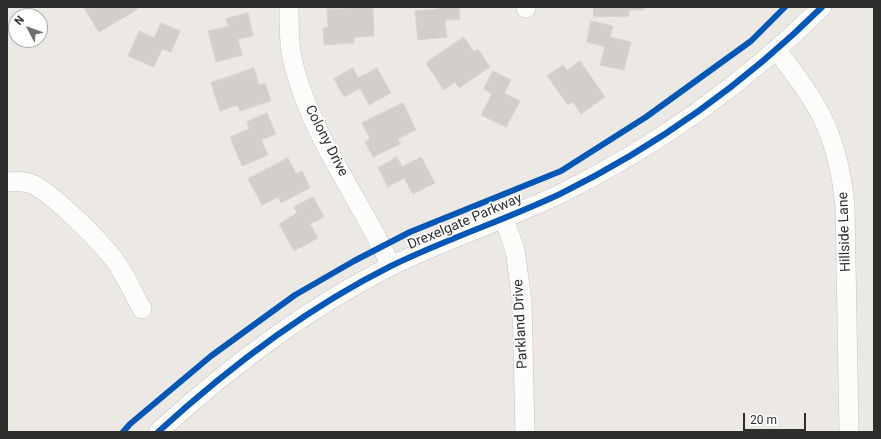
<!DOCTYPE html>
<html>
<head>
<meta charset="utf-8">
<style>
	body { margin:0 }
	#map { position:relative; width:881px; height:439px; overflow:hidden; background:#ece8e4; font-family:Roboto,sans-serif }
	canvas { display:block }
	.frame { position:absolute; inset:0; border:8px solid #2e2e2e; pointer-events:none }
	.north { position:absolute; left:8px; top:8px; width:40px; height:40px; box-sizing:border-box; background:#fff; border:1px solid #ababab; border-radius:50%; rotate:311deg; font-size:11px; font-weight:700; line-height:16px; text-align:center; color:#2e2e2e }
	.north::after { content:''; display:block; margin:auto; width:14px; height:18px; background:#706f6e; clip-path:polygon(50% 0,100% 100%,50% 72%,0 100%) }
	.scale { position:absolute; left:743px; top:413px; width:63px; height:18px; box-sizing:border-box; border:2px solid #2e2e2e; border-top:0; padding-left:5px; font-size:12px; line-height:14px; white-space:nowrap; color:#2e2e2e; -webkit-text-stroke:3px #fff; paint-order:stroke }
</style>
</head>
<body>
<div id="map">
<canvas width="881" height="439"></canvas>
<div class="frame"></div>
<div class="north">N</div>
<div class="scale">20 m</div>
</div>
<script>
const ctx = document.querySelector('canvas').getContext('2d');
ctx.lineJoin = 'round';
function fillPath(path, color) {
  ctx.fillStyle = color;
  ctx.fill(path, 'evenodd');
}
function strokePath(path, color, width, dash) {
  ctx.strokeStyle = color;
  ctx.lineWidth = width;
  ctx.lineCap = dash ? 'butt' : 'round';
  ctx.setLineDash(dash || []);
  ctx.stroke(path);
}
function label(font, color, halo, rows, align = 'center') {
  ctx.font = font + ' Roboto,sans-serif';
  ctx.lineWidth = 3.5;
  ctx.setLineDash([]);
  ctx.textBaseline = 'middle';
  ctx.strokeStyle = halo;
  ctx.fillStyle = color;
  for (const [text, x, y, turn = 0] of rows) {
    ctx.save();
    ctx.translate(x, y);
    ctx.rotate((+turn || 0) * Math.PI / 180);
    ctx.textAlign = isNaN(turn) ? turn : align;
    if (halo) ctx.strokeText(text, 0, 0);
    ctx.fillText(text, 0, 0);
    ctx.restore();
  }
}
const building = new Path2D(`
	M 84,7 L 137,7 L 138,9 L 99,32 Z
	M 373,7 L 374,36 L 354,37 L 354,43 L 324,45 L 323,28 L 328,27 L 327,9 Z
	M 439,7 L 459,7 L 460,19 L 445,20 L 447,37 L 418,40 L 415,11 L 439,9 Z
	M 594,7 L 644,7 L 644,10 L 629,10 L 629,16 L 594,17 Z
	M 248,13 L 253,36 L 238,39 L 242,55 L 216,62 L 208,31 L 229,26 L 226,19 Z
	M 591,21 L 613,26 L 610,37 L 631,42 L 624,70 L 600,65 L 605,47 L 587,42 Z
	M 161,23 L 180,31 L 171,52 L 162,49 L 154,67 L 128,56 L 139,31 L 154,38 Z
	M 464,37 L 474,52 L 478,49 L 490,67 L 459,88 L 455,82 L 444,90 L 426,63 Z
	M 580,61 L 605,97 L 581,114 L 573,102 L 568,105 L 547,76 L 563,65 L 567,70 Z
	M 254,68 L 259,85 L 265,83 L 271,101 L 240,111 L 237,105 L 220,111 L 211,83 Z
	M 353,68 L 358,78 L 377,68 L 391,93 L 369,105 L 360,88 L 344,97 L 334,79 Z
	M 493,71 L 511,80 L 504,93 L 520,101 L 506,127 L 481,115 L 492,94 L 484,89 Z
	M 403,103 L 416,130 L 398,139 L 400,144 L 373,157 L 365,142 L 370,139 L 362,123 Z
	M 267,113 L 276,134 L 261,140 L 268,155 L 242,166 L 230,137 L 249,129 L 247,122 Z
	M 397,157 L 402,167 L 421,157 L 435,183 L 413,194 L 404,178 L 388,187 L 378,168 Z
	M 288,158 L 296,174 L 302,171 L 310,188 L 281,203 L 278,197 L 262,205 L 248,179 Z
	M 313,197 L 324,217 L 310,224 L 318,238 L 294,251 L 279,224 L 297,213 L 294,207 Z`);
const minor = new Path2D(`
	M 289,7 C 289,28 289,50 295,70 C 314,140 361,201 391,266
	M 526,8 L 526,7
	M 776,50 C 820,104 838,136 845,206 L 849,432
	M 7,182 C 16,181 26,181 34,185 C 56,197 97,238 113,258 C 125,273 133,293 142,309
	M 504,219 L 515,250 L 522,301 L 525,432
	M 158,432 C 227,369 307,308 391,266 C 446,239 505,220 560,194 C 657,146 745,83 822,7`);
const cycleway = new Path2D(`
	M 123,432 L 130,424 L 211,356 L 295,295 L 354,261 L 410,232 L 561,171 L 646,117 L 751,41 L 785,7
	M 158,432 C 227,369 307,308 391,266 C 446,239 505,220 560,194 C 657,146 745,83 822,7`);
const streetNames = [
	["Colony Drive",326,141,63],
	["Drexelgate Parkway",465,222,-23],
	["Hillside Lane",845,232,-92],
	["Parkland Drive",521,324,-93]
];
fillPath(building, '#d1cecb');
strokePath(building, '#d7d4d0', 1);
strokePath(minor, '#c5c4c5', 20);
strokePath(minor, '#fcfcfb', 19);
strokePath(cycleway, '#0057b8', 6);
label('14px', '#2e2e2e', '#fff', streetNames);
</script>
</body>
</html>
